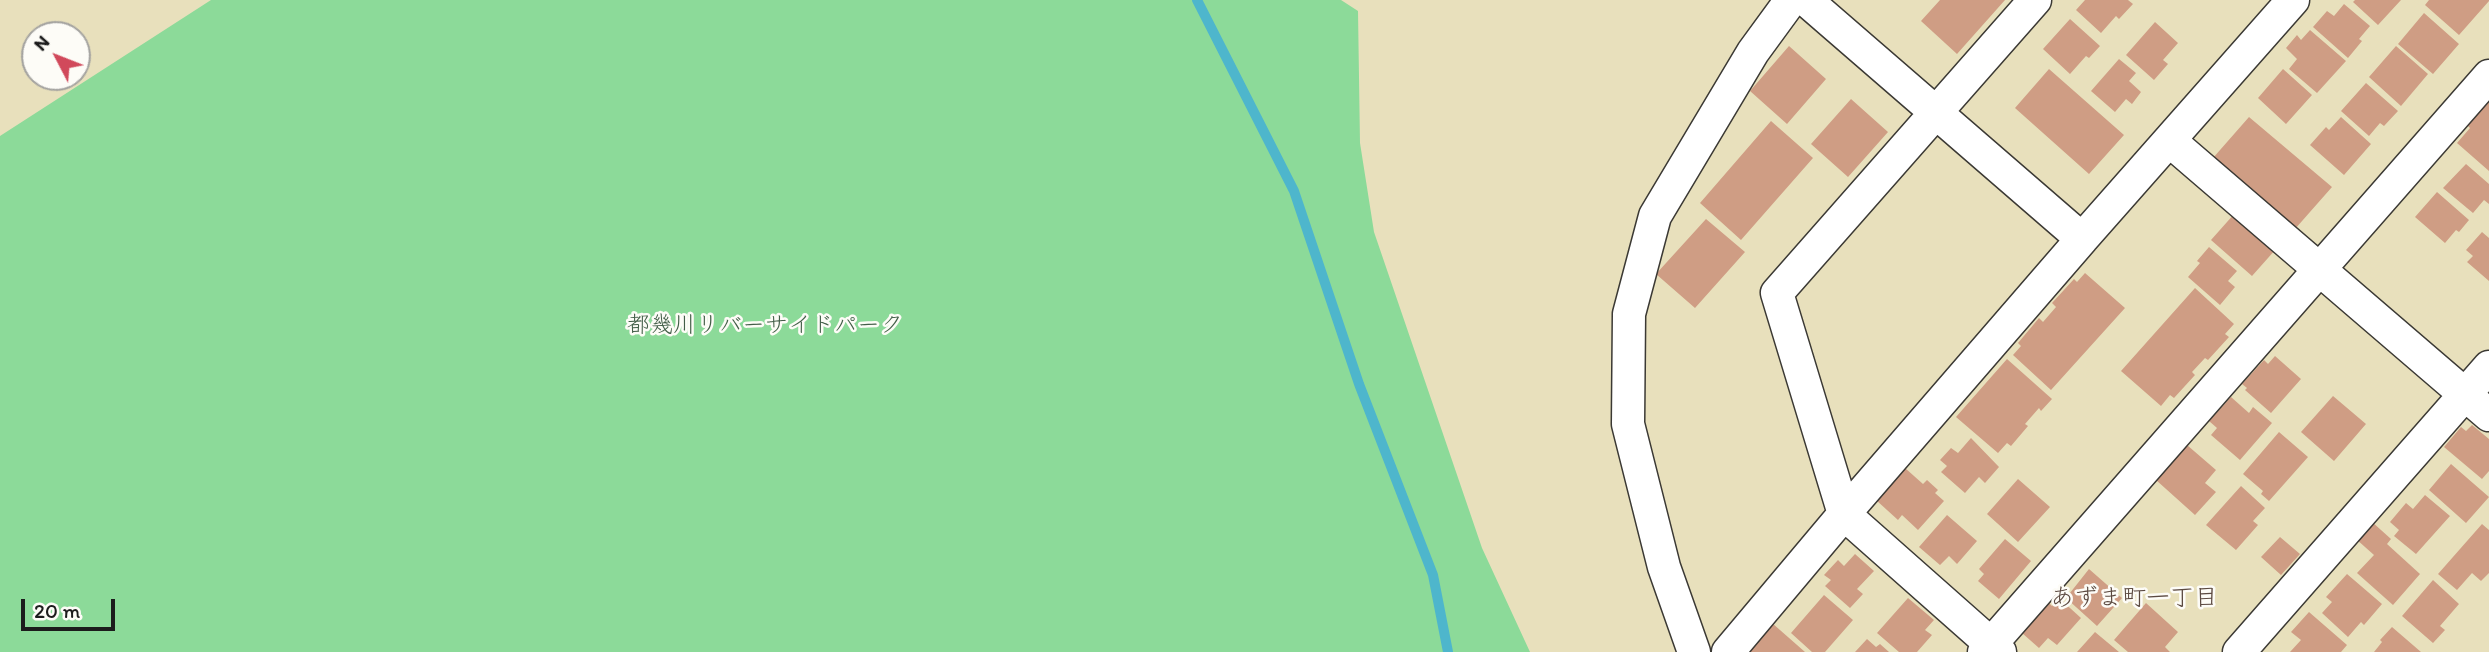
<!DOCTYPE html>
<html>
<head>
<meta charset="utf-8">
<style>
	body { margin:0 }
	#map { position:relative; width:2489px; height:652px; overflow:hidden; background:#e8e0bc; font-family:Itim,sans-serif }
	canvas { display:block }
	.north { position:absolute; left:21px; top:21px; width:70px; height:70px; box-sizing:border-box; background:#fdfcf7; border:2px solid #a3a29f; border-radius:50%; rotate:312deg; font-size:19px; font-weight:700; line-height:28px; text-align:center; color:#1c1c1c }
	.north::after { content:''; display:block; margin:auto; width:24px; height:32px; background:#d1495b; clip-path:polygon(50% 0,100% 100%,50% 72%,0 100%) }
	.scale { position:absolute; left:21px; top:599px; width:94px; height:32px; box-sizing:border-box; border:4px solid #1c1c1c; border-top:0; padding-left:9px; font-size:21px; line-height:24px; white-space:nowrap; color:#1c1c1c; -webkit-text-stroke:5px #fdfcf7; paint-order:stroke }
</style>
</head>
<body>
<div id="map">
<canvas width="2489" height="652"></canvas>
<div class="north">N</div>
<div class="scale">20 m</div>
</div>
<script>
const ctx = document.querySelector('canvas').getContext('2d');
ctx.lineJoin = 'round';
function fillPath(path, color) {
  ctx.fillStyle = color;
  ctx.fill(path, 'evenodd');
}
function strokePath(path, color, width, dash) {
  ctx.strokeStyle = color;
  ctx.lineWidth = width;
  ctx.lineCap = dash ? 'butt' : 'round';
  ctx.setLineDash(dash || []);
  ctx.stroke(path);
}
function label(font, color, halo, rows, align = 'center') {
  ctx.font = font + ' Itim,"Klee One",sans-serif';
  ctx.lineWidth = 5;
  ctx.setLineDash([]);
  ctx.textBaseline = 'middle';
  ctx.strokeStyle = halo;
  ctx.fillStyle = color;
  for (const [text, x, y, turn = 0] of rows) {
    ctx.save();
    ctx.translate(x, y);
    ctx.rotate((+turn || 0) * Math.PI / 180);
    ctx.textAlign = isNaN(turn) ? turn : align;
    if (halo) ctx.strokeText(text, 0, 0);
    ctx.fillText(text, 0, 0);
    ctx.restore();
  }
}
const green = new Path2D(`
	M 211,0 L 1341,0 L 1358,11 L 1360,143 L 1374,232 L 1482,548 L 1530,652 L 0,652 L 0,136 Z`);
const stream = new Path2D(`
	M 1197,0 L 1294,191 L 1359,384 L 1433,575 L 1448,652`);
const building = new Path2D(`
	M 1940,0 L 2005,0 L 1957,54 L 1921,21 Z
	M 2085,0 L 2128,0 L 2133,4 L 2119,19 L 2116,16 L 2101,33 L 2076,10 Z
	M 2355,0 L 2401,0 L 2378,25 L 2353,2 Z
	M 2429,0 L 2489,0 L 2489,1 L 2459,35 L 2425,5 Z
	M 2344,4 L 2370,26 L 2359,39 L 2362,41 L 2348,58 L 2313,27 L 2327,11 L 2334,16 Z
	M 2424,13 L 2459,44 L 2433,74 L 2398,44 Z
	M 2070,19 L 2100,46 L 2089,58 L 2086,56 L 2070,74 L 2043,49 Z
	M 2155,22 L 2178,43 L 2163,60 L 2168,64 L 2154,80 L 2126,55 Z
	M 2310,30 L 2346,61 L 2317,93 L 2289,69 L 2297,59 L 2286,48 L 2297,35 L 2301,40 Z
	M 1789,46 L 1826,79 L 1787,124 L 1750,91 Z
	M 2396,46 L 2428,74 L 2401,106 L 2369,77 Z
	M 2119,59 L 2136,73 L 2129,81 L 2141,92 L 2132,104 L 2126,99 L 2115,112 L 2091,91 Z
	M 2049,69 L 2124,135 L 2089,174 L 2015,108 Z
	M 2283,69 L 2312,95 L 2286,124 L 2258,98 Z
	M 2366,83 L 2398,111 L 2384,126 L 2380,123 L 2369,136 L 2341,111 Z
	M 1851,99 L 1888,132 L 1848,177 L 1811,144 Z
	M 2489,100 L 2489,171 L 2457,143 L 2470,128 L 2467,125 Z
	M 2249,117 L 2332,187 L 2295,229 L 2213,158 Z
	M 2341,117 L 2371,144 L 2344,175 L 2310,145 L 2326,127 L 2329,130 Z
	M 1771,121 L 1813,158 L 1741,240 L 1700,203 Z
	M 2466,164 L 2489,184 L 2489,204 L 2484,200 L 2473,213 L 2443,188 Z
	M 2437,192 L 2469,220 L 2459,232 L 2456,230 L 2445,243 L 2415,217 Z
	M 2235,213 L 2276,249 L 2252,276 L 2211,240 Z
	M 1706,219 L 1745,252 L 1695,308 L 1656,274 Z
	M 2482,232 L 2489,238 L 2489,281 L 2467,262 L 2473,256 L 2466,250 Z
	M 2209,247 L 2237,271 L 2228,281 L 2235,287 L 2220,305 L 2188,277 L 2200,263 L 2197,261 Z
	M 2085,273 L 2125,308 L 2051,390 L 2013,355 L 2021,346 L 2018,343 L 2039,318 L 2043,322 L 2056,307 L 2052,303 L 2074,279 L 2077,282 Z
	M 2195,288 L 2234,324 L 2225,334 L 2229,337 L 2208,360 L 2205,358 L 2192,372 L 2195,375 L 2174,398 L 2170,395 L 2161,406 L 2121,371 Z
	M 2275,356 L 2301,379 L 2271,413 L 2245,390 L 2247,388 L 2242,384 L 2264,360 L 2268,364 Z
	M 2007,359 L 2052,399 L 2041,411 L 2039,408 L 2025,424 L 2028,426 L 2011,446 L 2007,443 L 1998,453 L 1956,417 Z
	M 2333,396 L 2366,424 L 2334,461 L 2301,432 Z
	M 2231,397 L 2249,413 L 2253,407 L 2272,423 L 2240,460 L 2211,435 L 2217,428 L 2209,421 Z
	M 2472,425 L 2489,439 L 2489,471 L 2482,479 L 2444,447 L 2461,427 L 2466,431 Z
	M 2279,432 L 2308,457 L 2269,501 L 2261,494 L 2263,491 L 2243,474 Z
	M 1971,438 L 1999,467 L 1985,483 L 1979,477 L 1965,493 L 1941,472 L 1947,466 L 1940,460 L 1951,448 L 1958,453 Z
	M 2187,445 L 2216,470 L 2205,483 L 2216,492 L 2195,515 L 2156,480 Z
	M 2451,464 L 2489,497 L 2466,523 L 2429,490 Z
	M 1905,468 L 1923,484 L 1927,480 L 1938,490 L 1935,493 L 1944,501 L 1918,530 L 1902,515 L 1898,520 L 1876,500 Z
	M 2018,479 L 2050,507 L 2018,542 L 1987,514 Z
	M 2241,486 L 2265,508 L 2253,521 L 2258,525 L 2236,550 L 2206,525 Z
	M 2425,495 L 2450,516 L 2416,554 L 2394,536 L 2399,530 L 2390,522 L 2406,503 L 2413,509 Z
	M 1947,515 L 1977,541 L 1957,564 L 1949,556 L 1940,565 L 1919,547 Z
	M 2371,521 L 2391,539 L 2387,544 L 2420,574 L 2393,605 L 2357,573 L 2374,555 L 2356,539 Z
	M 2482,524 L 2489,530 L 2489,573 L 2481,581 L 2472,573 L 2457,590 L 2438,574 Z
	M 2280,537 L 2300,554 L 2281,575 L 2261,557 Z
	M 2005,539 L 2031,561 L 1999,599 L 1978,581 L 1984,574 L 1979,569 Z
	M 1855,554 L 1874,571 L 1857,589 L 1863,594 L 1850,608 L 1825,586 L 1831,580 L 1824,575 L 1838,560 L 1844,566 Z
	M 2089,569 L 2122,598 L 2097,626 L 2066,598 Z
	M 2347,574 L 2382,604 L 2364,625 L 2361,622 L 2348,637 L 2322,613 L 2332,602 L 2326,597 Z
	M 2433,580 L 2459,604 L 2440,626 L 2445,630 L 2433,643 L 2402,616 Z
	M 1824,595 L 1853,620 L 1825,652 L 1812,652 L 1791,633 Z
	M 1908,598 L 1934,620 L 1925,630 L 1932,635 L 1917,652 L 1899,652 L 1877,633 Z
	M 2059,598 L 2081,618 L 2057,645 L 2048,638 L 2039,648 L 2022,633 L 2049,603 L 2052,606 Z
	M 2146,603 L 2178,632 L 2165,647 L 2170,652 L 2128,652 L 2114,640 Z
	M 2309,612 L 2347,645 L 2341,652 L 2290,652 L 2301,640 L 2291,632 Z
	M 1772,623 L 1805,652 L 1746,652 Z
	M 2392,627 L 2421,652 L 2374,652 L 2382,642 L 2380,640 Z
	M 2095,632 L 2119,652 L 2077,652 Z
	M 1867,639 L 1876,647 L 1880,644 L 1889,652 L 1855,652 Z`);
const street = new Path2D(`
	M 2170,141 L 2489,415
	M 2082,239 L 2293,0
	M 1694,652 L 1664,567 L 1628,424 L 1629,314 L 1655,216 L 1753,52 L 1791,0
	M 1728,652 L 1844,514 L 2082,239 L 1806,0
	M 1984,652 L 2489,76
	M 2000,652 L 1844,514 L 1777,293 L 2035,0
	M 2239,652 L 2489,367`);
const parkNames = [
	["都幾川リバーサイドパーク",765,326]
];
const neighbourhoodNames = [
	["あずま町一丁目",2134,599]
];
fillPath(green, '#8cda99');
strokePath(stream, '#4eb6cc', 10);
fillPath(building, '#cf9d84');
strokePath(street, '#3b3934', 35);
strokePath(street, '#fff', 32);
label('23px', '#435e48', '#fdfcf7', parkNames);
label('24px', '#5b4940', '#fdfcf7', neighbourhoodNames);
</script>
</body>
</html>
